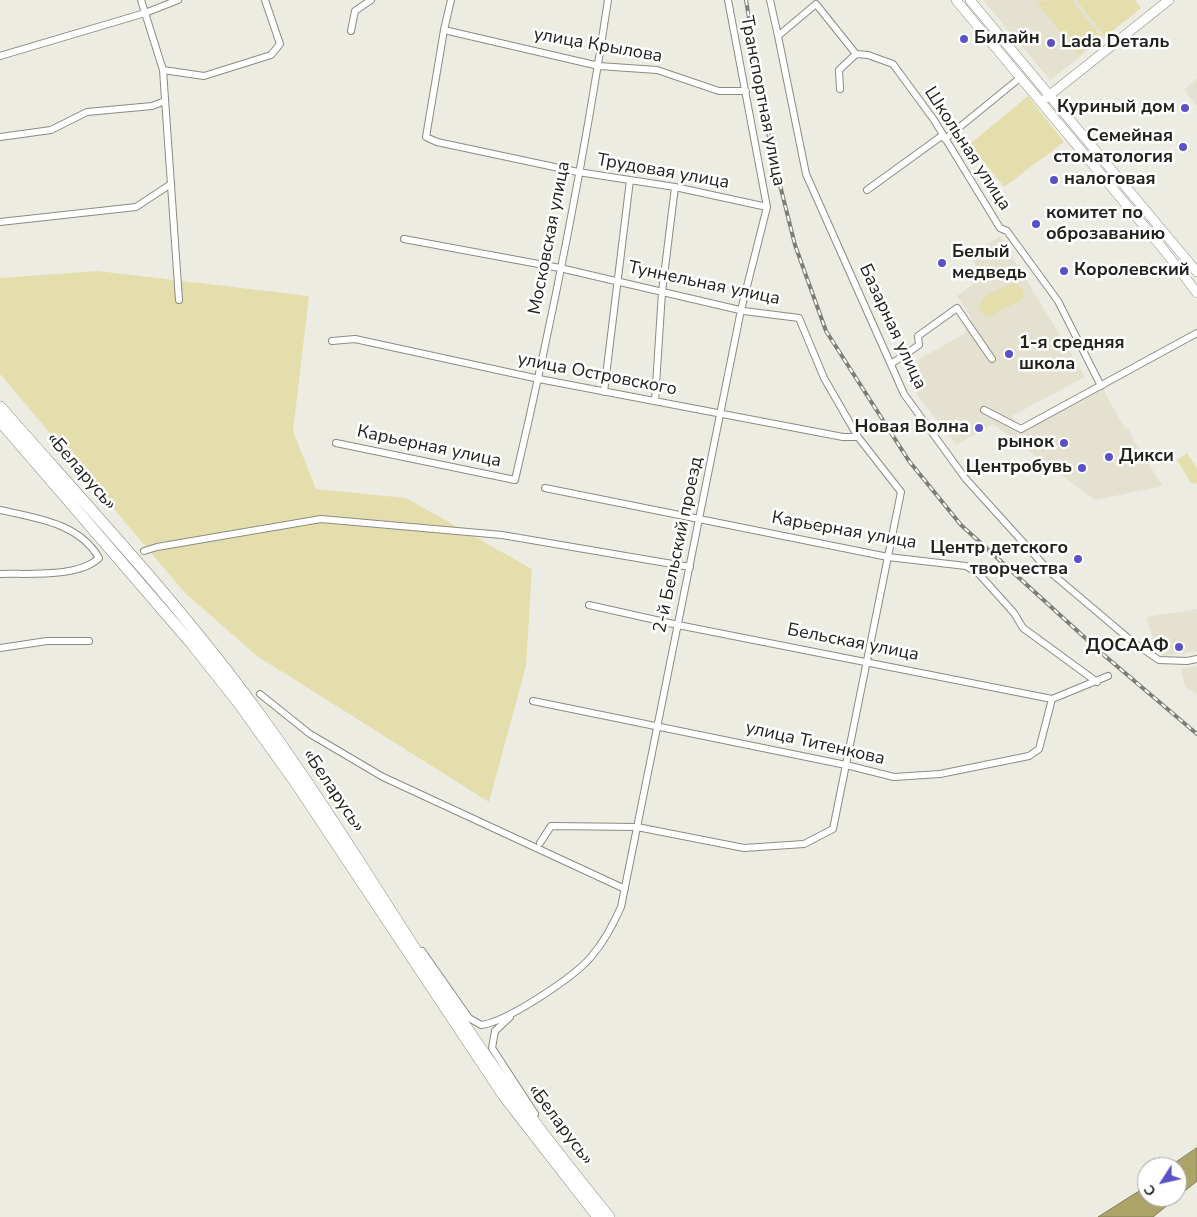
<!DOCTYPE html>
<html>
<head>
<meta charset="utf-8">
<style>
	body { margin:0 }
	#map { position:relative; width:1197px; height:1217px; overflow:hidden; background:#edece3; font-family:"Nunito Sans",sans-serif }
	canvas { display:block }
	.north { position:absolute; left:1137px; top:1157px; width:50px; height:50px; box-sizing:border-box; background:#fff; border:1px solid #a6a6a5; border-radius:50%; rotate:235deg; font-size:14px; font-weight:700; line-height:20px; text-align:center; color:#21211d }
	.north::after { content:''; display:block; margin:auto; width:18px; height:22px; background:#5a51c9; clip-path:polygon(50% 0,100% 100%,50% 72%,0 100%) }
</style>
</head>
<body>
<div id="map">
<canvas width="1197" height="1217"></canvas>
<div class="north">С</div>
</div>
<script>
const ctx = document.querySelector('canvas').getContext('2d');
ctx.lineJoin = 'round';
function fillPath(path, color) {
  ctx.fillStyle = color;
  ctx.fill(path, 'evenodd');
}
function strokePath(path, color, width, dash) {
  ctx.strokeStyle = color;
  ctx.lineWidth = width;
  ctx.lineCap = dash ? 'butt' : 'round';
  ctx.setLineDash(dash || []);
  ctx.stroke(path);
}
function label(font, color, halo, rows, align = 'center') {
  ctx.font = font + ' "Nunito Sans",sans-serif';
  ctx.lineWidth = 5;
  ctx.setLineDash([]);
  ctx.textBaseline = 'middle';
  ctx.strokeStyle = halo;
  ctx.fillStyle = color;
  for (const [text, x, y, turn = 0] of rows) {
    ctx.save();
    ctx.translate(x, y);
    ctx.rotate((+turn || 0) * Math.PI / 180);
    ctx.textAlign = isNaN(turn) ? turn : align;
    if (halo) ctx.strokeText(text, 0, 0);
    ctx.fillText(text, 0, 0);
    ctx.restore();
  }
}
const built = new Path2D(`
	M 983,0 L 1076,0 L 1105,37 L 1050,80 Z
	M 1197,78 L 1197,106 L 1184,90 Z
	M 1000,236 L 1085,377 L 1012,416 L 1021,429 L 1101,386 L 1124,427 L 1129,429 L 1136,445 L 1163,486 L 1095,500 L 993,424 L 956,445 L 915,392 L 905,367 L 964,334 L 972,319 L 957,296 L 982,277 L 970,255 Z
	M 1197,609 L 1197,651 L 1163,656 L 1157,649 L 1146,617 Z
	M 1197,666 L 1197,694 L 1185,687 L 1181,669 Z`);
const green = new Path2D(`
	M 1071,0 L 1101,37 L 1078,55 L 1036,1 Z
	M 1076,0 L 1135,0 L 1141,8 L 1105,37 Z
	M 1028,96 L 1064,142 L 1004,187 L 970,144 Z
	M 98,271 L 309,296 L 293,431 L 316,489 L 406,498 L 532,569 L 526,666 L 489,802 L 257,656 L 185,593 L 0,374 L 0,278 Z
	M 1012,283 L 1017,284 L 1023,290 L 1023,297 L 1019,301 L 992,315 L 986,316 L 979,311 C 980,294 998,290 1012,283 Z
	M 1187,453 L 1197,468 L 1197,484 L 1191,483 L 1177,460 Z`);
const water = new Path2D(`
	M 1197,1148 L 1197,1181 L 1153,1217 L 1098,1217 L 1147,1186 L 1147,1197 L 1177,1197 L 1177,1167 L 1169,1167 Z`);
const street = new Path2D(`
	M 141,0 L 163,70 L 179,300
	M 451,0 L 444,30 L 426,137 L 437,142 L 578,172 L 675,187 L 767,207
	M 770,0 L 778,36
	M 444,30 L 599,66 L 657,70 L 719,91 L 746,91
	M 351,31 L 355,11 L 371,0
	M 0,56 L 145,13 L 178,0
	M 163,70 L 204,76 L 271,55 L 280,44 L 265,0
	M 840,89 L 839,70 L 856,54
	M 0,137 L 51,130 L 87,112 L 152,106 L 165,101
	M 945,139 L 1021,77
	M 867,190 L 943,135
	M 0,222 L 136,207 L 171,184
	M 404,239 L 560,268 L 744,311 L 799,318 L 824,378 L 858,437 L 901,492 L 833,829 L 804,844 L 744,848 L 637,827 L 551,826 L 540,843
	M 332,341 L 355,339 L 539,379 L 843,437 L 858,437
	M 891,364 L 919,345 L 918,336 L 957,308 L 992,359
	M 1101,386 L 1058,301 L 1007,231 L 1000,228 L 934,120 L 893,64 L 868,55 L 856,54 L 816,4 L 778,36 L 806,174 L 904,394 L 965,478 L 1050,572 L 1134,643 L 1159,660 L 1187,661 L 1197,659
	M 604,392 L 630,180
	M 655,401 L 662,292 L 675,187
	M 984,410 L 1021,429 L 1197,333
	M 336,443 L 515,480 C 552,322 584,161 608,0
	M 545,488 L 888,557 L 966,566 L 979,574 L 1014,613 L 1023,628 L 1097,682
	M 0,510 C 36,518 79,523 99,558 C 78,578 29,573 0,574
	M 144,551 L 157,547 L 321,519 L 502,535 L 690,567
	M 589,605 L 678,625 L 1052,699 L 1108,676
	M 0,648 L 47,641 L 89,641
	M 260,694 L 310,734 L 383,777 L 625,889
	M 533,701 L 846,765 L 894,777 L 940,774 L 1029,756 L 1039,749 L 1052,699
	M 422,951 L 469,1018 L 481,1025 C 507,1022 574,977 591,957 C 604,942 613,925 621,907 L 741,310 L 767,207 L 728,0
	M 510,1017 L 495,1031 L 492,1048 L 535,1114`);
const secondary = new Path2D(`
	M 956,0 L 1164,250 L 1197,293
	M 970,0 L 1197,272
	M 1046,98 L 1169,0`);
const highway = new Path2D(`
	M 0,407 C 88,507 181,606 260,715 C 332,814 394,919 462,1021 C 507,1089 558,1154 609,1217
	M 0,421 L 192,644 L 238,702 L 296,783 L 504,1096 L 598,1217`);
const rail = new Path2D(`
	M 746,0 L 771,149 L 795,245 L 826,331 L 909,461 L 961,525 L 1105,656 L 1197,734`);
const markers = [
	[964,39,5,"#5a51c9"],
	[1051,43,5,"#5a51c9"],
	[1185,108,5,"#5a51c9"],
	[1183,147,5,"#5a51c9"],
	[1054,180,5,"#5a51c9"],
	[1036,224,5,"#5a51c9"],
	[942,263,5,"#5a51c9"],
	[1064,271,5,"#5a51c9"],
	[1009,354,5,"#5a51c9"],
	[979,428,5,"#5a51c9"],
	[1064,443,5,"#5a51c9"],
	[1109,457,5,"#5a51c9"],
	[1082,468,5,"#5a51c9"],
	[1078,559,5,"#5a51c9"],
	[1179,647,5,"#5a51c9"]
];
const poiNames = [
	["Билайн",974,39],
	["Lada Dеталь",1061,43],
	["Куриный дом",1175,108,"right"],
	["Семейная",1173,137,"right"],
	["стоматология",1173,158,"right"],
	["налоговая",1064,180],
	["комитет по",1046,214],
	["оброзаванию",1046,235],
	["Белый",952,253],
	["медведь",952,274],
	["Королевский",1074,271],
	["1-я средняя",1019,344],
	["школа",1019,365],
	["Новая Волна",969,428,"right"],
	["рынок",1054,443,"right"],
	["Дикси",1119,457],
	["Центробувь",1072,468,"right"],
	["Центр детского",1068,549,"right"],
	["творчества",1068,570,"right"],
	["ДОСААФ",1169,647,"right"]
];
const streetNames = [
	["улица Крылова",598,46,10],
	["Транспортная улица",762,101,79],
	["Школьная улица",967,149,57],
	["Трудовая улица",663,172,10],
	["Московская улица",550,238,-79],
	["Туннельная улица",704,284,12],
	["Базарная улица",892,327,65],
	["улица Островского",597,375,11],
	["Карьерная улица",429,447,12],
	["«Беларусь»",81,472,49],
	["Карьерная улица",844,531,10],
	["2-й Бельский проезд",679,545,-78],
	["Бельская улица",853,643,11],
	["улица Титенкова",815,744,13],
	["«Беларусь»",333,791,56],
	["«Беларусь»",560,1125,53]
];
fillPath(built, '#e4e1d0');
fillPath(green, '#e4dead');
fillPath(water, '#aca369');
strokePath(water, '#827c52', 1);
strokePath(street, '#8c8b82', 8);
strokePath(secondary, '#8c8b82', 10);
strokePath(highway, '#8c8b82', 12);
strokePath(street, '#fff', 6);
strokePath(secondary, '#fff', 9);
strokePath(highway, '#fff', 11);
strokePath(rail, '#7d7d76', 4);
strokePath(rail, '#fff', 2, [5.5]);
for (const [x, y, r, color] of markers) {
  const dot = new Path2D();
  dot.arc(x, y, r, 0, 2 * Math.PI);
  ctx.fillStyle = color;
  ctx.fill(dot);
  strokePath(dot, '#fff', 2);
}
label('bold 18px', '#21211d', '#fff', poiNames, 'left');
label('18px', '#21211d', '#fff', streetNames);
</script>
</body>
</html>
